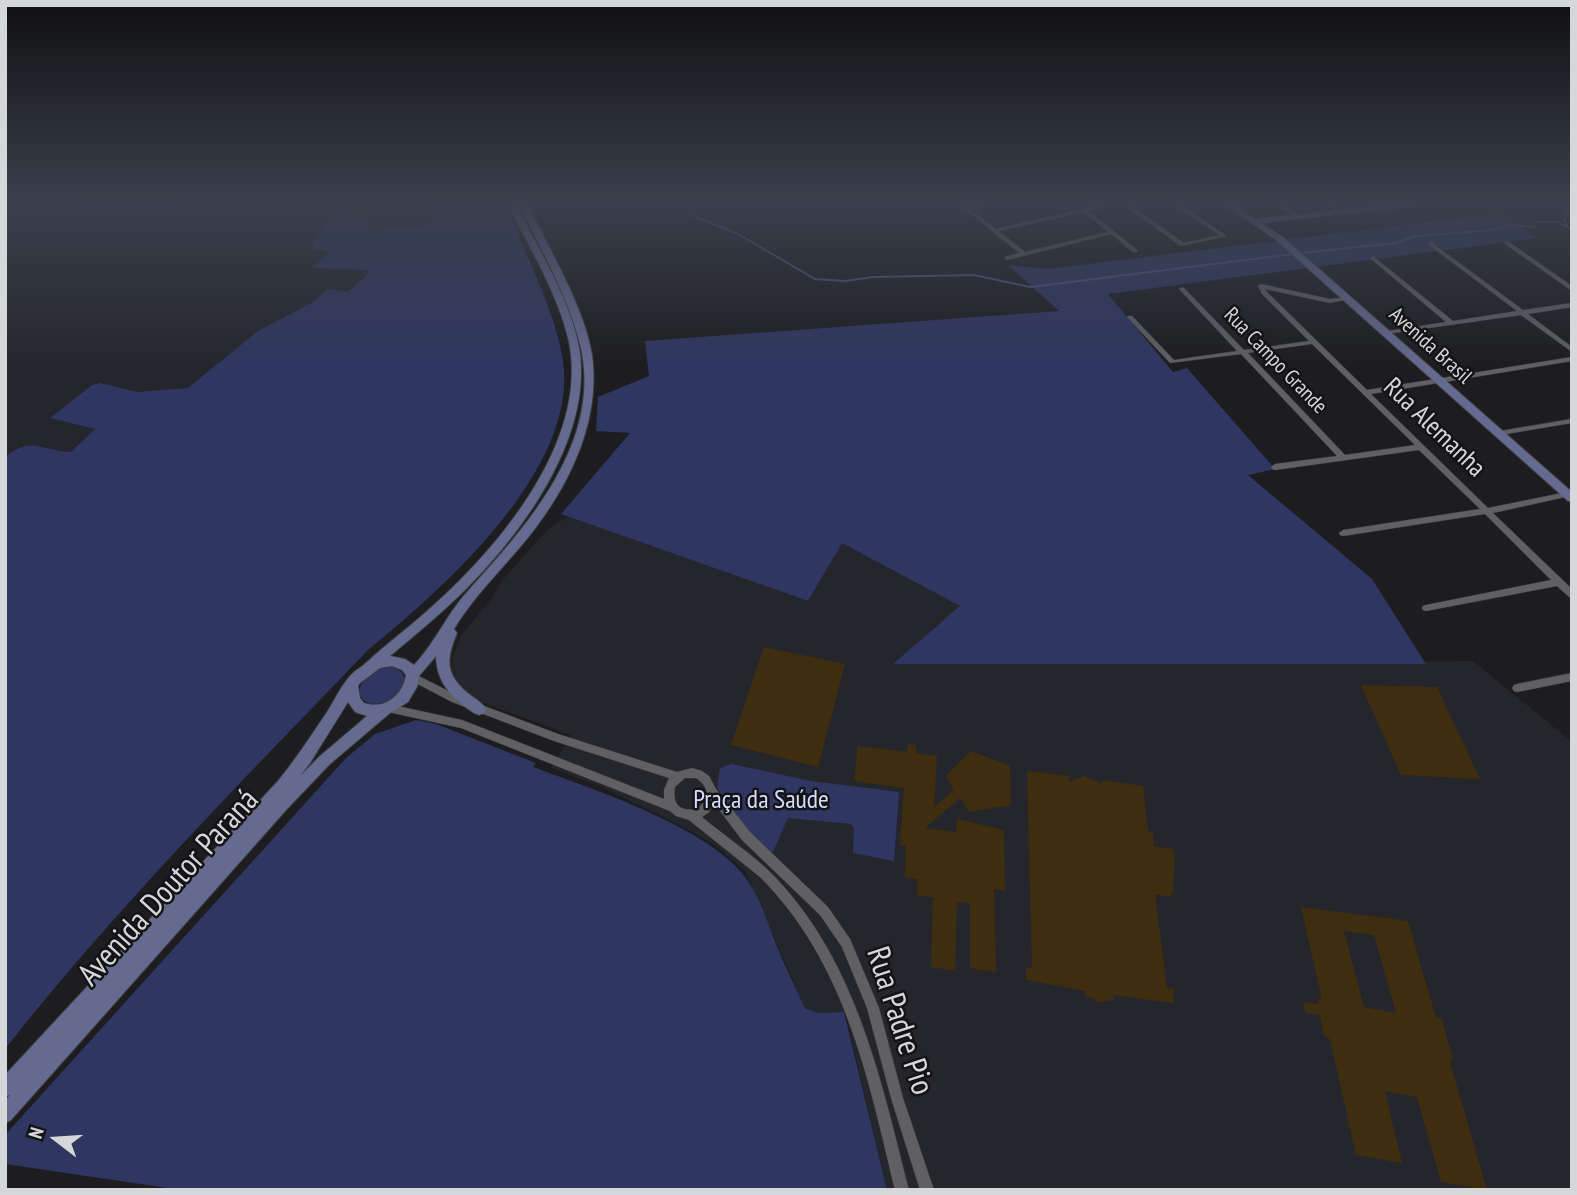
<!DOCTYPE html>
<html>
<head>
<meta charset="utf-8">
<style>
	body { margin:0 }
	#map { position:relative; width:1577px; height:1195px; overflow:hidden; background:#1d1d1f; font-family:"PT Sans Narrow",sans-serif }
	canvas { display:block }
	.frame { position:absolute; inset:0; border:7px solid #d6d7d8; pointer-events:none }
	.north { position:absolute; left:21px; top:1104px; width:70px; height:70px; -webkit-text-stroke:5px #141416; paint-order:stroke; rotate:287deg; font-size:19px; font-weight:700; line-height:28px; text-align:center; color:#d6d7d8 }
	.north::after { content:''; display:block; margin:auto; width:24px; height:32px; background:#d6d7d8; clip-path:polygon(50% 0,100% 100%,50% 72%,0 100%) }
</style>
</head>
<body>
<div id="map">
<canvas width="1577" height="1195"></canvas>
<div class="frame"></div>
<div class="north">N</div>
</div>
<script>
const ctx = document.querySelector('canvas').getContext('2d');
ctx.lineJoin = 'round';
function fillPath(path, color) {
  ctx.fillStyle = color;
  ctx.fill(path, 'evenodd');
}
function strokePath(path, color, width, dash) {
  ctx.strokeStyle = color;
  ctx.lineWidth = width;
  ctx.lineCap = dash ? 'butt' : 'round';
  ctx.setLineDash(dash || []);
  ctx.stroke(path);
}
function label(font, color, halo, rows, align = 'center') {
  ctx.font = font + ' "PT Sans Narrow",sans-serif';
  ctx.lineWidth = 5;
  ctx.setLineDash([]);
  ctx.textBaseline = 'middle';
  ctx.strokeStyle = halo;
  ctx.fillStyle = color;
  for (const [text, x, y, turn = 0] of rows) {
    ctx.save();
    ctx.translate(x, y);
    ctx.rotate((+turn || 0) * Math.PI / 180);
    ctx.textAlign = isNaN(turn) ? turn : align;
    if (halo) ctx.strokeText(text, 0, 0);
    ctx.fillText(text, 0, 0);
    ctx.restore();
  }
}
const built = new Path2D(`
	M 5,202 L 503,202 L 5,534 Z
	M 568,516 L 808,601 L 841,542 L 961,606 L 894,664 L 1473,661 L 1572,742 L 1572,1190 L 887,1190 L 845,1012 L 819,1013 L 805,1008 L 745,871 L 712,843 L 679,825 L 602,787 L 551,768 L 571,735 L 478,701 L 468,696 L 458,682 L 452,669 L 453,656 L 462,634 L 492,598 L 500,583 L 547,530 Z`);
const green = new Path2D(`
	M 57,202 L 178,202 L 163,210 Z
	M 436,202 L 503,202 C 523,248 556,312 563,361 C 579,469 443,589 368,650 C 243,780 117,907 5,1049 L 5,457 C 32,435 41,451 71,452 L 95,429 L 50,418 L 92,385 L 100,383 L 138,392 L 188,388 L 258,331 L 313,302 L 328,289 L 348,292 L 369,273 L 367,270 L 313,268 L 329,252 L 312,249 C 316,233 332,211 348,210 L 368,222 L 369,232 C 376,233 378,229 385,229 C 407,227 423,234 439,215 Z
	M 1501,213 L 1537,238 L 1108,294 L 1173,372 L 1187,368 L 1275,469 L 1248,475 L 1372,579 L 1426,664 L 893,664 L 960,606 L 842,543 L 808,601 L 561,514 L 630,433 L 596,431 L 598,397 L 649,376 L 645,341 L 1059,311 L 1008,265 L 1048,269 Z
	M 392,667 C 424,677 389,716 363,700 L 359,692 C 362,675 376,667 392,667 Z
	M 416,720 L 436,724 L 536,763 L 533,767 C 592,789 713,828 748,881 C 762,903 769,926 778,949 C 786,969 796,988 805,1008 L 819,1013 L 844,1012 L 887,1190 L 181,1190 L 5,1164 L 5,1135 L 346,758 L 375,734 Z
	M 732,764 L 811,781 L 899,792 L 894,861 L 853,853 L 854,829 L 851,824 L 788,818 L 771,856 L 747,831 L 717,788 L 720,768 Z`);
const stream = new Path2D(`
	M 691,215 L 738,234 L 815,279 L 846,281 L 873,277 L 974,275 L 1030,287 L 1294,254
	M 1567,225 L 1564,221 L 1567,211 L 1572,210
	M 1301,253 L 1396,243 L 1415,236 L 1492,230 L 1510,225 L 1534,227 L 1537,222 L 1557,222 L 1572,229`);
const building = new Path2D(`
	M 764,647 L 845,664 L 818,767 L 731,745 Z
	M 1361,685 L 1437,687 L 1480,779 L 1401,775 Z
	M 908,744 L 916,745 L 916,753 L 937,756 L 934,807 L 954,790 L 946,776 L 971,751 L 1010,766 L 1011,805 L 969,812 L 960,798 L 925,828 L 956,832 L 957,819 L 1004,830 L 1005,891 L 994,889 L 996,972 L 970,968 L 970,903 L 957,902 L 955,971 L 931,967 L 933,898 L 917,895 L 918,879 L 905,877 L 906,846 L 900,845 L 904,788 L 854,781 L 858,746 L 907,752 Z
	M 1027,771 L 1069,776 L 1069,782 L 1084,776 L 1102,784 L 1102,780 L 1143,786 L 1148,831 L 1153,832 L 1154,846 L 1173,849 L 1175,856 L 1173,891 L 1170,897 L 1155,894 L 1167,988 L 1174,989 L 1173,1003 L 1114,995 L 1114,1000 L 1098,1002 L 1085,995 L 1085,991 L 1026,980 L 1026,967 L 1032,968 Z
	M 1301,907 L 1408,921 L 1436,1018 L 1442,1019 L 1453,1060 L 1449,1059 L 1487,1190 L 1441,1182 L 1417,1097 L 1385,1091 L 1402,1163 L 1356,1155 L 1330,1039 L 1324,1036 L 1320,1015 L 1306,1013 L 1303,1002 L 1319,1004 L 1318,999 L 1322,1000 ZM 1344,931 L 1374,935 L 1396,1013 L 1364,1007 Z`);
const street = new Path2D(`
	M 956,202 L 962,202 L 969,207 L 993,202 L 1004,202 L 972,210 L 996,229 L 1112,202 L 1126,202 L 1184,243 L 1219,235 L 1170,202 L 1177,202 L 1227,236 L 1181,246 L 1120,203 L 1089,211 L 1137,250 L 1137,252 L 1133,252 L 1111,234 L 1007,260 L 1005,259 L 1005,257 L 1019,253 ZM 1084,212 L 1108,232 L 1025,252 L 999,231 Z
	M 1273,202 L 1280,202 L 1301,217 L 1296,218 Z
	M 1323,202 L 1330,202 L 1345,212 L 1340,213 Z
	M 1431,242 L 1523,310 L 1572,303 L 1572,307 L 1528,314 L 1572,347 L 1572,352 L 1521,315 L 1386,334 L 1385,333 L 1388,331 L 1446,322 L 1371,259 L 1371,257 L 1373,256 L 1453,321 L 1517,311 L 1429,245 L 1428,244 Z
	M 1505,242 L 1509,242 L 1572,286 L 1572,291 L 1505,244 Z
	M 1261,284 L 1330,299 L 1349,297 L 1349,299 L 1330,303 L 1265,289 L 1267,292 L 1367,390 L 1572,357 L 1572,361 L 1371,394 L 1488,508 L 1572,491 L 1572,495 L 1570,496 L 1493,513 L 1572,589 L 1572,598 L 1569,597 L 1557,586 L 1426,611 L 1423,610 L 1422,608 L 1423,606 L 1426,605 L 1551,580 L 1485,514 L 1343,536 L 1340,535 L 1339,533 L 1343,530 L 1480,509 L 1419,450 L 1275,470 L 1272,469 L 1271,467 L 1275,464 L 1337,456 L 1241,354 L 1170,363 L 1127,317 L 1128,316 L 1132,316 L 1174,360 L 1237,351 L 1180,290 L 1179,289 L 1182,287 L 1184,288 L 1244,350 L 1309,341 L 1262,294 L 1258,286 ZM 1312,344 L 1415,445 L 1345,455 L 1248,353 Z
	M 1572,419 L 1572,423 L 1500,435 L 1496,433 L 1500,431 Z
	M 413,673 L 458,696 L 558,734 L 677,772 L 692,768 L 702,771 L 709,776 L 716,789 L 750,832 L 828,907 L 850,939 L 879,1008 L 903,1098 L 934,1190 L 920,1190 L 891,1098 L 867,1008 L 842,947 L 820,915 L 742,840 L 714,803 L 709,812 L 702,817 C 726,837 754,855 776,878 C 857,964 881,1080 909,1190 L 895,1190 C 868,1077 845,962 760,877 L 689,820 L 676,816 L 670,811 L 461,728 L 388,712 L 385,711 L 383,708 L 385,705 L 388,704 L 462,720 L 664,799 L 664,790 L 669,778 L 554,741 L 452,702 L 410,680 L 408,677 L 410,674 ZM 685,778 L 696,778 C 710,787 710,800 696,809 C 679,812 672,803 675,787 Z
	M 1572,673 L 1572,681 L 1517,692 L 1514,691 L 1512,688 L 1514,685 L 1517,684 Z`);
const secondary = new Path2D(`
	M 507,202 L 515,202 C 537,247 567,293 578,342 C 597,431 525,530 466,589 C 442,613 416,634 390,656 L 405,659 L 414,665 C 435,643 447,614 467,592 C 527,526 604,441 580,344 C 567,294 540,248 518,202 L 526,202 C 548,246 589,315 593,363 C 598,422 572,479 537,526 C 511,561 477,591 454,629 L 457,633 C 446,659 445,675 469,694 C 475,699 482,702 486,709 L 484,713 L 479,715 L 474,713 C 453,699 436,683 436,656 L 419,676 L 417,687 L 408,702 L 390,713 L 330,764 L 287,809 L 11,1120 L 5,1123 L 5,1100 L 10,1095 L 5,1097 L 5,1075 L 278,781 C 296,759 311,736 327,712 C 335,700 342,683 353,673 C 357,669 362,667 366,663 C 385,645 406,630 426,612 C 496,551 589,443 569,342 C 558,293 529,247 507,202 ZM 392,666 L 402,670 L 406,675 C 403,695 385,710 364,703 L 360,698 L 358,686 L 360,683 L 380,668 ZM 348,702 L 355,712 L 367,716 L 320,756 L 300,776 L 310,763 Z
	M 1221,202 L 1230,202 L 1255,219 L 1411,202 L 1437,202 L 1433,204 L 1261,223 L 1283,237 L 1572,492 L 1572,502 L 1568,501 L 1277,241 Z`);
const farStreetnames = [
	["Avenida Brasil",1430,346,42],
	["Rua Campo Grande",1275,361,46]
];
const streetNames = [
	["Rua Alemanha",1434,428,44]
];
const parkNames = [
	["Praça da Saúde",761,801]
];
const nearStreetnames = [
	["Avenida Doutor Paraná",169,888,-48],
	["Rua Padre Pio",899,1021,72]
];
fillPath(built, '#24262c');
fillPath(green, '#2f3661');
strokePath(stream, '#4b5589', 2);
fillPath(building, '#3f2d0f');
strokePath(street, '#393a3b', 1);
strokePath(secondary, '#393a3b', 2);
fillPath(street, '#606063');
fillPath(secondary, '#656a90');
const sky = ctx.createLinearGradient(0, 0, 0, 369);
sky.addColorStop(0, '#101011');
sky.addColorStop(0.55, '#3a404d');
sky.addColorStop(1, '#3a404d00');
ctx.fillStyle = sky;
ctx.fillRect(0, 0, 1577, 369);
label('21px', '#d6d7d8', '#141416', farStreetnames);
label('26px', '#d6d7d8', '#141416', streetNames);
label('26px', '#d5ddfe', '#141416', parkNames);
label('32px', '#d6d7d8', '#141416', nearStreetnames);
</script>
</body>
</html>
